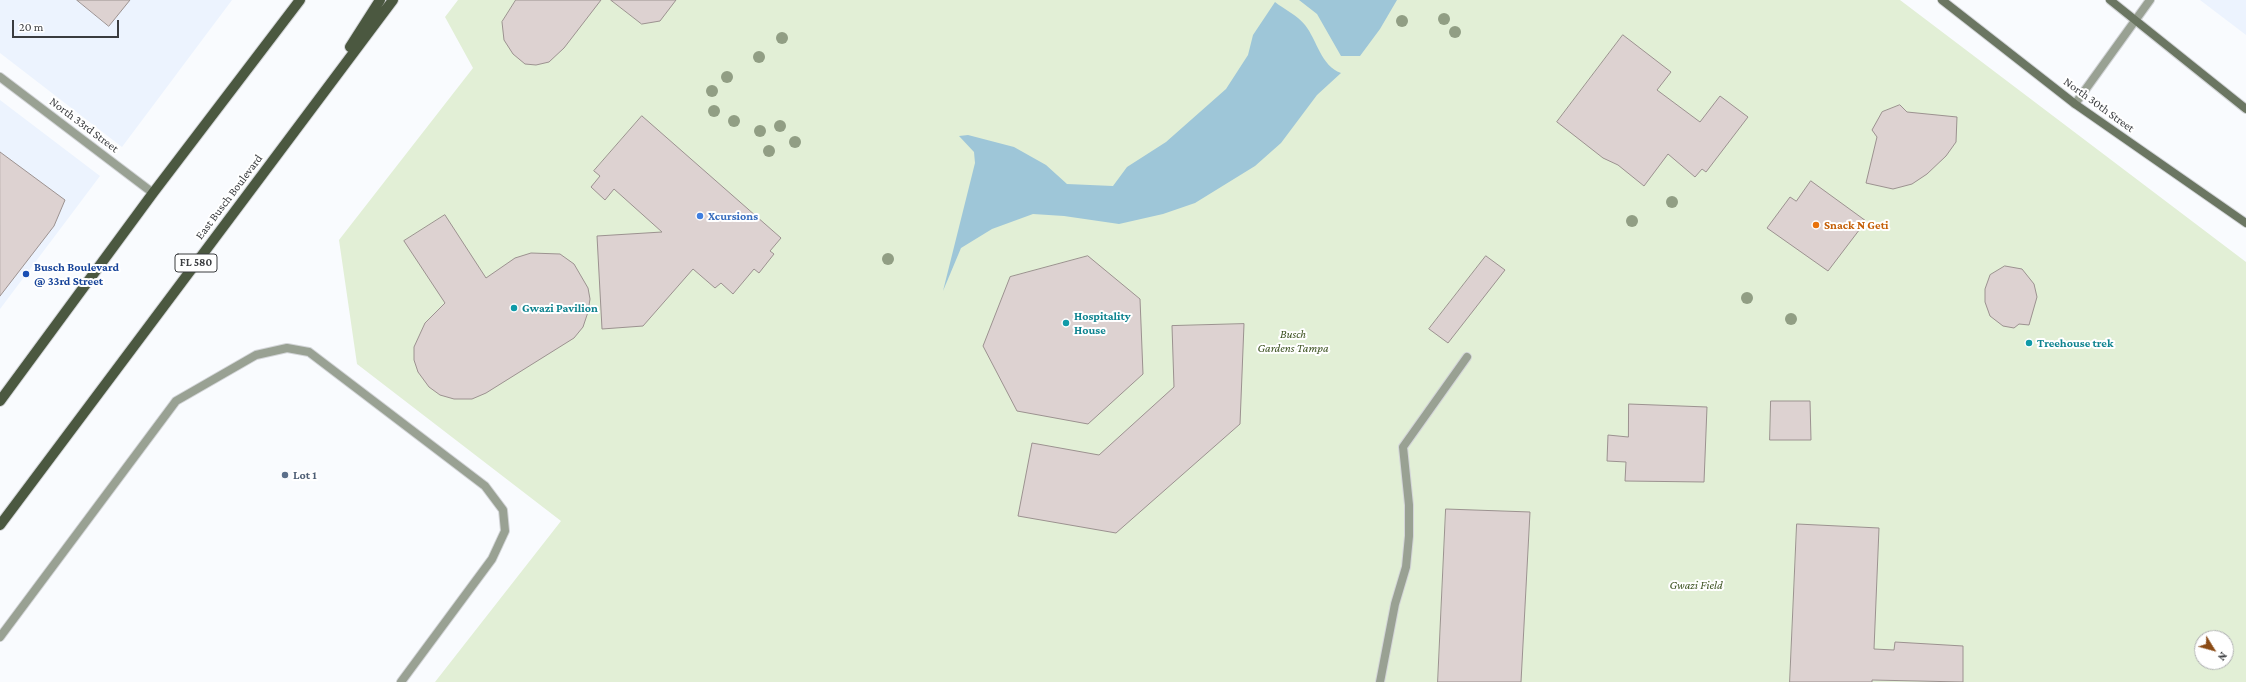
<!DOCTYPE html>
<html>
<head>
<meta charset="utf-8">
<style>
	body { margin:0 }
	#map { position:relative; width:2246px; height:682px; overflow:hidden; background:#f9fbfe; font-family:"Crimson Pro",serif }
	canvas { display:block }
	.north { position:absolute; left:2194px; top:630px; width:40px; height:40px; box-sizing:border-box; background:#fff; border:1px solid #b0b1b2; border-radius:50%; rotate:127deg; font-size:11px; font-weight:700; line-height:16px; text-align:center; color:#3a3c3f }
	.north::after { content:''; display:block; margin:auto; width:14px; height:18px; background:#8b4b15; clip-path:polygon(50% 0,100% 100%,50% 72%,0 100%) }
	.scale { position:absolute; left:12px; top:20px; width:107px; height:18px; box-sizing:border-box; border:2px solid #3a3c3f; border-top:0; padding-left:5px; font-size:12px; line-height:14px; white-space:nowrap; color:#3a3c3f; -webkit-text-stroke:3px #fff; paint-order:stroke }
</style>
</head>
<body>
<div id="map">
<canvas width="2246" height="682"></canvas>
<div class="north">N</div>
<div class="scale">20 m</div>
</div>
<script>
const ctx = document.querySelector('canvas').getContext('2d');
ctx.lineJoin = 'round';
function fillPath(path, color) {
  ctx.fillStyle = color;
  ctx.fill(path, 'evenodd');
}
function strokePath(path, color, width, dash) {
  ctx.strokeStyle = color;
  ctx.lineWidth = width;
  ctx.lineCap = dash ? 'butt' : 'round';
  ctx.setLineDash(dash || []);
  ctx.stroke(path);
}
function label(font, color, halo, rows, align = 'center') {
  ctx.font = font + ' "Crimson Pro",serif';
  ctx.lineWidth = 4;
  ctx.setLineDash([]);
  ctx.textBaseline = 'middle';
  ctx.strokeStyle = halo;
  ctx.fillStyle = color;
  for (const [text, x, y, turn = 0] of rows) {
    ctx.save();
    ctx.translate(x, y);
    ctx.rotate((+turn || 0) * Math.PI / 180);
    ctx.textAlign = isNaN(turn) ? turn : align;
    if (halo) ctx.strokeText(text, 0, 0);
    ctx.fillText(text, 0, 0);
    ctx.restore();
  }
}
const built = new Path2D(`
	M 0,0 L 232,0 L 122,147 L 0,53 Z
	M 2200,0 L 2246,0 L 2246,35 Z
	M 0,100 L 100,176 L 0,309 Z`);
const green = new Path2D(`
	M 458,0 L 1900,0 L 2246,262 L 2246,682 L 435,682 L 561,521 L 357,364 L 339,240 L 473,68 L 445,17 ZM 2202,638 L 2226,638 L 2226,662 L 2202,662 Z`);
const water = new Path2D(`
	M 1299,0 L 1397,0 L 1380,29 L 1360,56 L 1341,56 L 1317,14 Z
	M 1275,2 C 1284,9 1298,16 1305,25 C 1317,40 1321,66 1341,73 L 1317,95 L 1281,143 L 1255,166 L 1195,203 L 1163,214 L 1119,224 L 1064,216 L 1033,214 L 992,229 L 961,248 L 943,291 L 975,163 L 974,152 L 959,136 L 968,135 L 1014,147 L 1046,165 L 1067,184 L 1113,186 L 1127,167 L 1166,142 L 1226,89 L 1248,55 L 1253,35 Z`);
const building = new Path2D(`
	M 77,0 L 130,0 L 109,26 Z
	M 516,0 L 601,0 L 564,48 L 549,62 L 536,65 L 525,64 L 513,54 L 504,40 L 502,22 Z
	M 611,0 L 676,0 L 660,21 L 642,24 Z
	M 1623,35 L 1671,72 L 1657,90 L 1700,122 L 1720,96 L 1748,117 L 1706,172 L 1702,169 L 1695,177 L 1668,154 L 1644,186 L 1618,165 L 1603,158 L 1557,122 Z
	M 1900,105 L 1907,112 L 1957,117 L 1956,142 L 1946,156 L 1927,174 L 1912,184 L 1893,189 L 1866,183 L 1877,137 L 1872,130 L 1882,112 Z
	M 642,116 L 781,238 L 770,251 L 774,254 L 759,273 L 754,269 L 733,294 L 721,283 L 715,288 L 693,269 L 643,326 L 602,329 L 597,236 L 662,232 L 614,189 L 605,200 L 591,187 L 600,176 L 594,171 Z
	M 0,152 L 65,200 L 54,226 L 0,296 Z
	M 1811,181 L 1866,221 L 1828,271 L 1767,228 L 1790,197 L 1796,201 Z
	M 445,215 L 486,278 L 515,258 L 531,253 L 560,254 L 574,264 L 588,288 L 590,299 L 588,312 L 583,327 L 574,338 L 486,393 L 472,399 L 454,399 L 440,395 L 429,387 L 418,372 L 414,360 L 414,347 L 425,323 L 445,303 L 404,241 Z
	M 1088,256 L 1140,299 L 1143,374 L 1088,424 L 1017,411 L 983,346 L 1010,277 Z
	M 1486,256 L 1505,270 L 1448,343 L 1429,329 Z
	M 2005,266 L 2022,269 L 2034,284 L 2037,297 L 2029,325 L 2019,324 L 2014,328 L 2003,326 L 1990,316 L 1985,302 L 1985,289 L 1990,275 Z
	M 1244,324 L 1240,424 L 1116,533 L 1018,516 L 1032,443 L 1099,455 L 1174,387 L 1172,326 Z
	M 1771,401 L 1810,401 L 1811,440 L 1770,440 Z
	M 1629,404 L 1707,407 L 1704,482 L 1625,481 L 1626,462 L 1607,461 L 1608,435 L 1628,437 Z
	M 1446,509 L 1530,512 L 1521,682 L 1438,682 Z
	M 1797,524 L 1879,528 L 1874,649 L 1894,650 L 1895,642 L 1963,646 L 1963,682 L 1872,680 L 1872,682 L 1790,682 Z`);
const lane = new Path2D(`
	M 2075,104 L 2150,0
	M 0,637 L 176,401 L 256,355 L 287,348 L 309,352 L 485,486 L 503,510 L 505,531 L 492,559 L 401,682
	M 1380,682 L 1395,604 L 1406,567 L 1409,536 L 1409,505 L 1403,447 L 1467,357`);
const street = new Path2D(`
	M 0,77 L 153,193`);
const secondary = new Path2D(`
	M 1942,0 L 2075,104 L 2246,223
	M 2110,0 L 2246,109`);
const primary = new Path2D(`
	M 350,47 L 380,0
	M 0,401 L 153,193 L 300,0
	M 0,525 L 393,0`);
const trees = [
	[1444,19],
	[1402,21],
	[1455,32],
	[782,38],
	[759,57],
	[727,77],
	[712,91],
	[714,111],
	[734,121],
	[780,126],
	[760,131],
	[795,142],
	[769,151],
	[1672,202],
	[1632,221],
	[888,259],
	[1747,298],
	[1791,319]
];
const markers = [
	[700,216,4,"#3f7fe0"],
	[1816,225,4,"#e8710a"],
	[26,274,4,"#1a4fb4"],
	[514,308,4,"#0f9aa8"],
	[1066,323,4,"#0f9aa8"],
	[2029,343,4,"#0f9aa8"],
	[285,475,4,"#5c6f8a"]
];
const shields = [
	[196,263,42]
];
const shieldNames = [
	["FL 580",196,263]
];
const streetNames = [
	["North 30th Street",2099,105,36],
	["North 33rd Street",84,125,37],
	["East Busch Boulevard",229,197,-53]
];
const shopNames = [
	["Xcursions",708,216]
];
const foodNames = [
	["Snack N Geti",1824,225]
];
const transitNames = [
	["Busch Boulevard",34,267],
	["@ 33rd Street",34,281]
];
const cultureNames = [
	["Gwazi Pavilion",522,308],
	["Hospitality",1074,316],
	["House",1074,330],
	["Treehouse trek",2037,343]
];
const parkNames = [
	["Busch",1293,334],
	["Gardens Tampa",1293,348],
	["Gwazi Field",1696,585]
];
const serviceNames = [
	["Lot 1",293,475]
];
fillPath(built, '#ecf3fe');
fillPath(green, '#e2efd6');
fillPath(water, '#9ec6d8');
fillPath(building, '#ddd2d1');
strokePath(building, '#9c9290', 1);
strokePath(lane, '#d3d5d8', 10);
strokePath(street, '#d3d5d8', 10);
strokePath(secondary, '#d3d5d8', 10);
strokePath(primary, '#d3d5d8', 12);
strokePath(lane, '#99a193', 8);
strokePath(street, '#99a193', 8);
strokePath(secondary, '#6b7662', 8);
strokePath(primary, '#4b5840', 10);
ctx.fillStyle = '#919e84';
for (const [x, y] of trees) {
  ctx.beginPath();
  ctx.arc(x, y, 6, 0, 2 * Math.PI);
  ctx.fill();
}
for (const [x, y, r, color] of markers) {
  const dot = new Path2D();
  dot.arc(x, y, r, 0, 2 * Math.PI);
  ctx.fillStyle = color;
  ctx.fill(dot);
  strokePath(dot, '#fff', 1.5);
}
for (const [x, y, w] of shields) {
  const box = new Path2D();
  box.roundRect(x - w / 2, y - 9, w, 18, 3);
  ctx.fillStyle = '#fff';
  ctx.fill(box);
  strokePath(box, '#3a3c3f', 1);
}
label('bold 11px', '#3a3c3f', null, shieldNames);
label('12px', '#3a3c3f', '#fff', streetNames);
label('bold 12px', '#366cbe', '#fff', shopNames, 'left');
label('bold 12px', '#c56008', '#fff', foodNames, 'left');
label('bold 12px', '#164399', '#fff', transitNames, 'left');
label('bold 12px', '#0d838f', '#fff', cultureNames, 'left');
label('italic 12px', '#3c5220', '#fff', parkNames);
label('bold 12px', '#4e5e75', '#fff', serviceNames, 'left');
</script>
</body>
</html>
